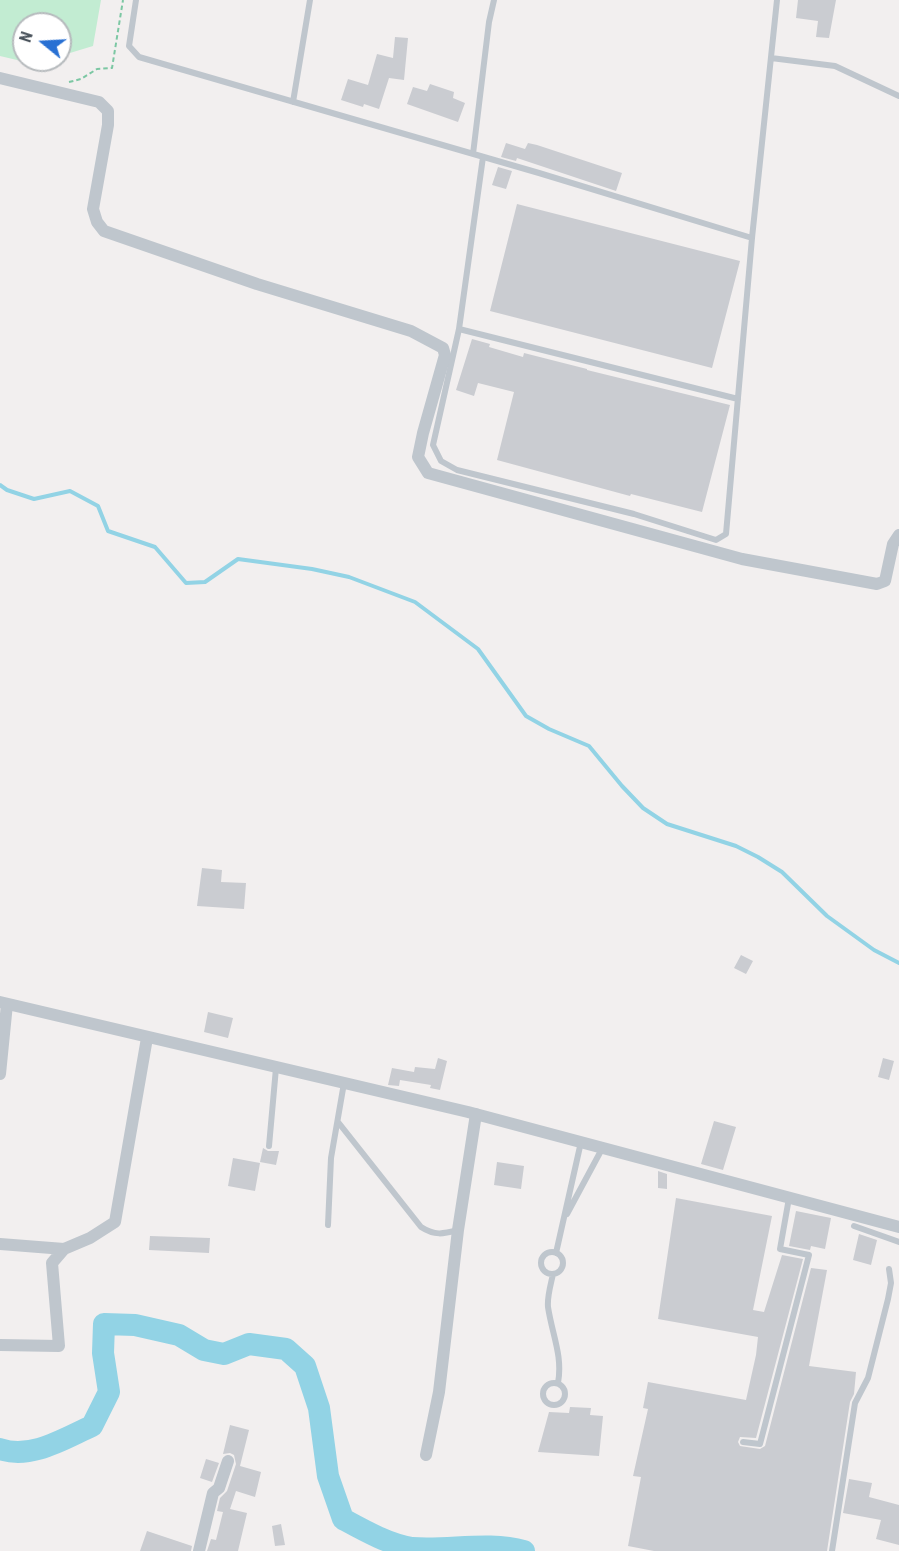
<!DOCTYPE html>
<html>
<head>
<meta charset="utf-8">
<style>
	body { margin:0 }
	#map { position:relative; width:899px; height:1551px; overflow:hidden; background:#f2efef; font-family:"Roboto Condensed",sans-serif }
	canvas { display:block }
	.north { position:absolute; left:12px; top:12px; width:60px; height:60px; box-sizing:border-box; background:#fff; border:2px solid #b6babd; border-radius:50%; rotate:288deg; font-size:16px; font-weight:700; line-height:24px; text-align:center; color:#49525b }
	.north::after { content:''; display:block; margin:auto; width:21px; height:27px; background:#2870d3; clip-path:polygon(50% 0,100% 100%,50% 72%,0 100%) }
</style>
</head>
<body>
<div id="map">
<canvas width="899" height="1551"></canvas>
<div class="north">N</div>
</div>
<script>
const ctx = document.querySelector('canvas').getContext('2d');
ctx.lineJoin = 'round';
function fillPath(path, color) {
  ctx.fillStyle = color;
  ctx.fill(path, 'evenodd');
}
function strokePath(path, color, width, dash) {
  ctx.strokeStyle = color;
  ctx.lineWidth = width;
  ctx.lineCap = dash ? 'butt' : 'round';
  ctx.setLineDash(dash || []);
  ctx.stroke(path);
}
const green = new Path2D(`
	M 0,0 L 101,0 L 93,46 L 60,56 L 60,24 L 24,24 L 24,60 L 46,60 L 34,64 L 0,56 Z`);
const stream = new Path2D(`
	M 0,485 L 7,490 L 34,499 L 70,491 L 98,506 L 108,531 L 155,547 L 186,583 L 205,582 L 238,559 L 312,569 L 349,577 L 415,602 L 478,649 L 526,716 L 549,729 L 589,746 L 622,786 L 643,808 L 667,824 L 736,846 L 758,857 L 782,872 L 827,916 L 874,950 L 899,963`);
const river = new Path2D(`
	M 0,1449 C 31,1460 65,1438 92,1426 L 109,1392 L 103,1353 L 104,1324 L 135,1325 L 179,1335 L 204,1350 L 224,1354 L 249,1344 L 286,1349 L 305,1366 L 319,1408 L 328,1476 L 343,1519 C 365,1531 388,1544 412,1548 C 449,1551 488,1541 524,1551`);
const building = new Path2D(`
	M 798,0 L 836,0 L 829,38 L 816,37 L 818,21 L 796,18 Z
	M 395,37 L 408,38 L 404,80 L 389,78 L 379,109 L 364,104 L 363,107 L 341,100 L 348,79 L 368,85 L 377,54 L 393,58 Z
	M 430,84 L 454,92 L 453,98 L 465,103 L 458,122 L 407,104 L 413,87 L 427,91 Z
	M 506,143 L 525,149 L 528,143 L 537,145 L 622,173 L 616,191 L 517,158 L 516,161 L 501,157 Z
	M 498,167 L 512,171 L 506,189 L 492,185 Z
	M 517,204 L 740,261 L 712,368 L 490,311 Z
	M 472,339 L 490,344 L 489,347 L 523,357 L 524,353 L 587,369 L 587,370 L 730,405 L 702,512 L 631,494 L 630,496 L 497,460 L 514,392 L 478,383 L 474,396 L 456,390 Z
	M 202,868 L 222,870 L 221,882 L 246,883 L 244,909 L 197,906 Z
	M 741,955 L 753,961 L 746,974 L 734,968 Z
	M 208,1012 L 233,1018 L 228,1038 L 204,1032 Z
	M 438,1058 L 447,1061 L 440,1090 L 430,1088 L 431,1085 L 400,1080 L 399,1086 L 388,1085 L 392,1068 L 414,1072 L 415,1067 L 435,1069 Z
	M 883,1058 L 894,1061 L 889,1080 L 878,1077 Z
	M 714,1121 L 736,1127 L 723,1170 L 701,1164 Z
	M 263,1148 L 268,1151 L 279,1151 L 276,1165 L 260,1162 Z
	M 233,1158 L 260,1163 L 255,1191 L 228,1186 Z
	M 497,1162 L 524,1166 L 521,1189 L 494,1185 Z
	M 658,1171 L 667,1174 L 667,1189 L 658,1188 Z
	M 676,1198 L 772,1216 L 753,1310 L 764,1312 L 782,1255 L 803,1259 L 756,1438 L 740,1437 L 738,1442 L 740,1446 L 760,1449 L 765,1446 L 811,1268 L 827,1270 L 809,1366 L 856,1372 L 854,1394 L 850,1402 L 827,1551 L 654,1551 L 628,1546 L 641,1477 L 633,1476 L 648,1409 L 643,1408 L 648,1382 L 746,1400 L 756,1355 L 758,1337 L 658,1319 Z
	M 796,1211 L 831,1218 L 825,1249 L 811,1246 L 810,1250 L 789,1246 Z
	M 859,1234 L 877,1240 L 871,1265 L 853,1260 Z
	M 150,1236 L 210,1238 L 209,1253 L 149,1250 Z
	M 570,1407 L 591,1408 L 590,1415 L 603,1416 L 599,1456 L 538,1452 L 549,1412 L 569,1413 Z
	M 230,1425 L 249,1430 L 240,1466 L 261,1472 L 255,1497 L 236,1491 L 230,1509 L 247,1513 L 238,1551 L 207,1551 L 211,1539 L 216,1540 L 223,1512 L 217,1511 L 220,1498 L 227,1491 L 236,1464 L 234,1455 L 230,1453 L 223,1454 Z
	M 206,1459 L 219,1463 L 212,1482 L 200,1478 Z
	M 849,1479 L 872,1483 L 869,1497 L 899,1505 L 899,1545 L 876,1539 L 881,1520 L 843,1513 Z
	M 281,1524 L 285,1545 L 275,1546 L 272,1526 Z
	M 147,1531 L 192,1546 L 191,1551 L 140,1551 Z`);
const path = new Path2D(`
	M 69,82 L 81,79 L 97,69 L 112,68 L 123,0`);
const lane = new Path2D(`
	M 136,0 L 129,46 L 139,57 L 539,173 L 752,238
	M 771,58 L 835,66 L 899,96
	M 293,102 L 310,0
	M 473,154 L 489,22 L 494,0
	M 483,157 L 459,329 L 433,445 L 441,461 L 457,470 L 634,514 L 716,540 L 726,534 L 752,238 L 777,0
	M 459,329 L 738,399
	M 338,1122 L 421,1227 C 435,1236 443,1234 458,1230
	M 269,1146 L 276,1068
	M 567,1214 L 603,1147
	M 328,1225 L 331,1158 L 344,1083
	M 854,1226 L 899,1242
	M541 1263a11 11 0 1 1 22 0a11 11 0 1 1-22 0Z
	M 556,1253 L 581,1142
	M 553,1274 C 551,1284 547,1296 548,1307 C 552,1334 563,1356 558,1383
	M543 1394a11 11 0 1 1 22 0a11 11 0 1 1-22 0Z
	M 743,1442 L 760,1444 L 809,1255 L 780,1249 L 789,1198
	M 832,1551 L 855,1403 L 868,1378 L 888,1299 L 891,1283 L 889,1269`);
const street = new Path2D(`
	M 0,78 L 99,102 L 108,111 L 108,125 L 93,209 L 97,222 L 104,231 L 257,284 L 411,331 L 443,348 L 445,355 L 423,433 L 418,457 L 428,473 L 742,559 L 877,584 L 885,581 L 893,544 L 899,535
	M 0,1002 L 468,1112 L 899,1227
	M 0,1074 L 7,1004
	M 0,1244 L 64,1249
	M 0,1345 L 59,1346 L 52,1263 L 64,1249 L 90,1238 L 115,1222 L 147,1038
	M 426,1455 L 439,1392 L 458,1230 L 476,1114
	M 199,1551 L 213,1493 L 219,1488 L 228,1461`);
fillPath(green, '#c2ecd2');
strokePath(stream, '#92d3e5', 4);
strokePath(river, '#92d3e5', 22);
fillPath(building, '#caccd1');
strokePath(path, '#7cc7a3', 2, [4.5, 3]);
strokePath(lane, '#bfc6cd', 6);
strokePath(street, '#bfc6cd', 12);
</script>
</body>
</html>
